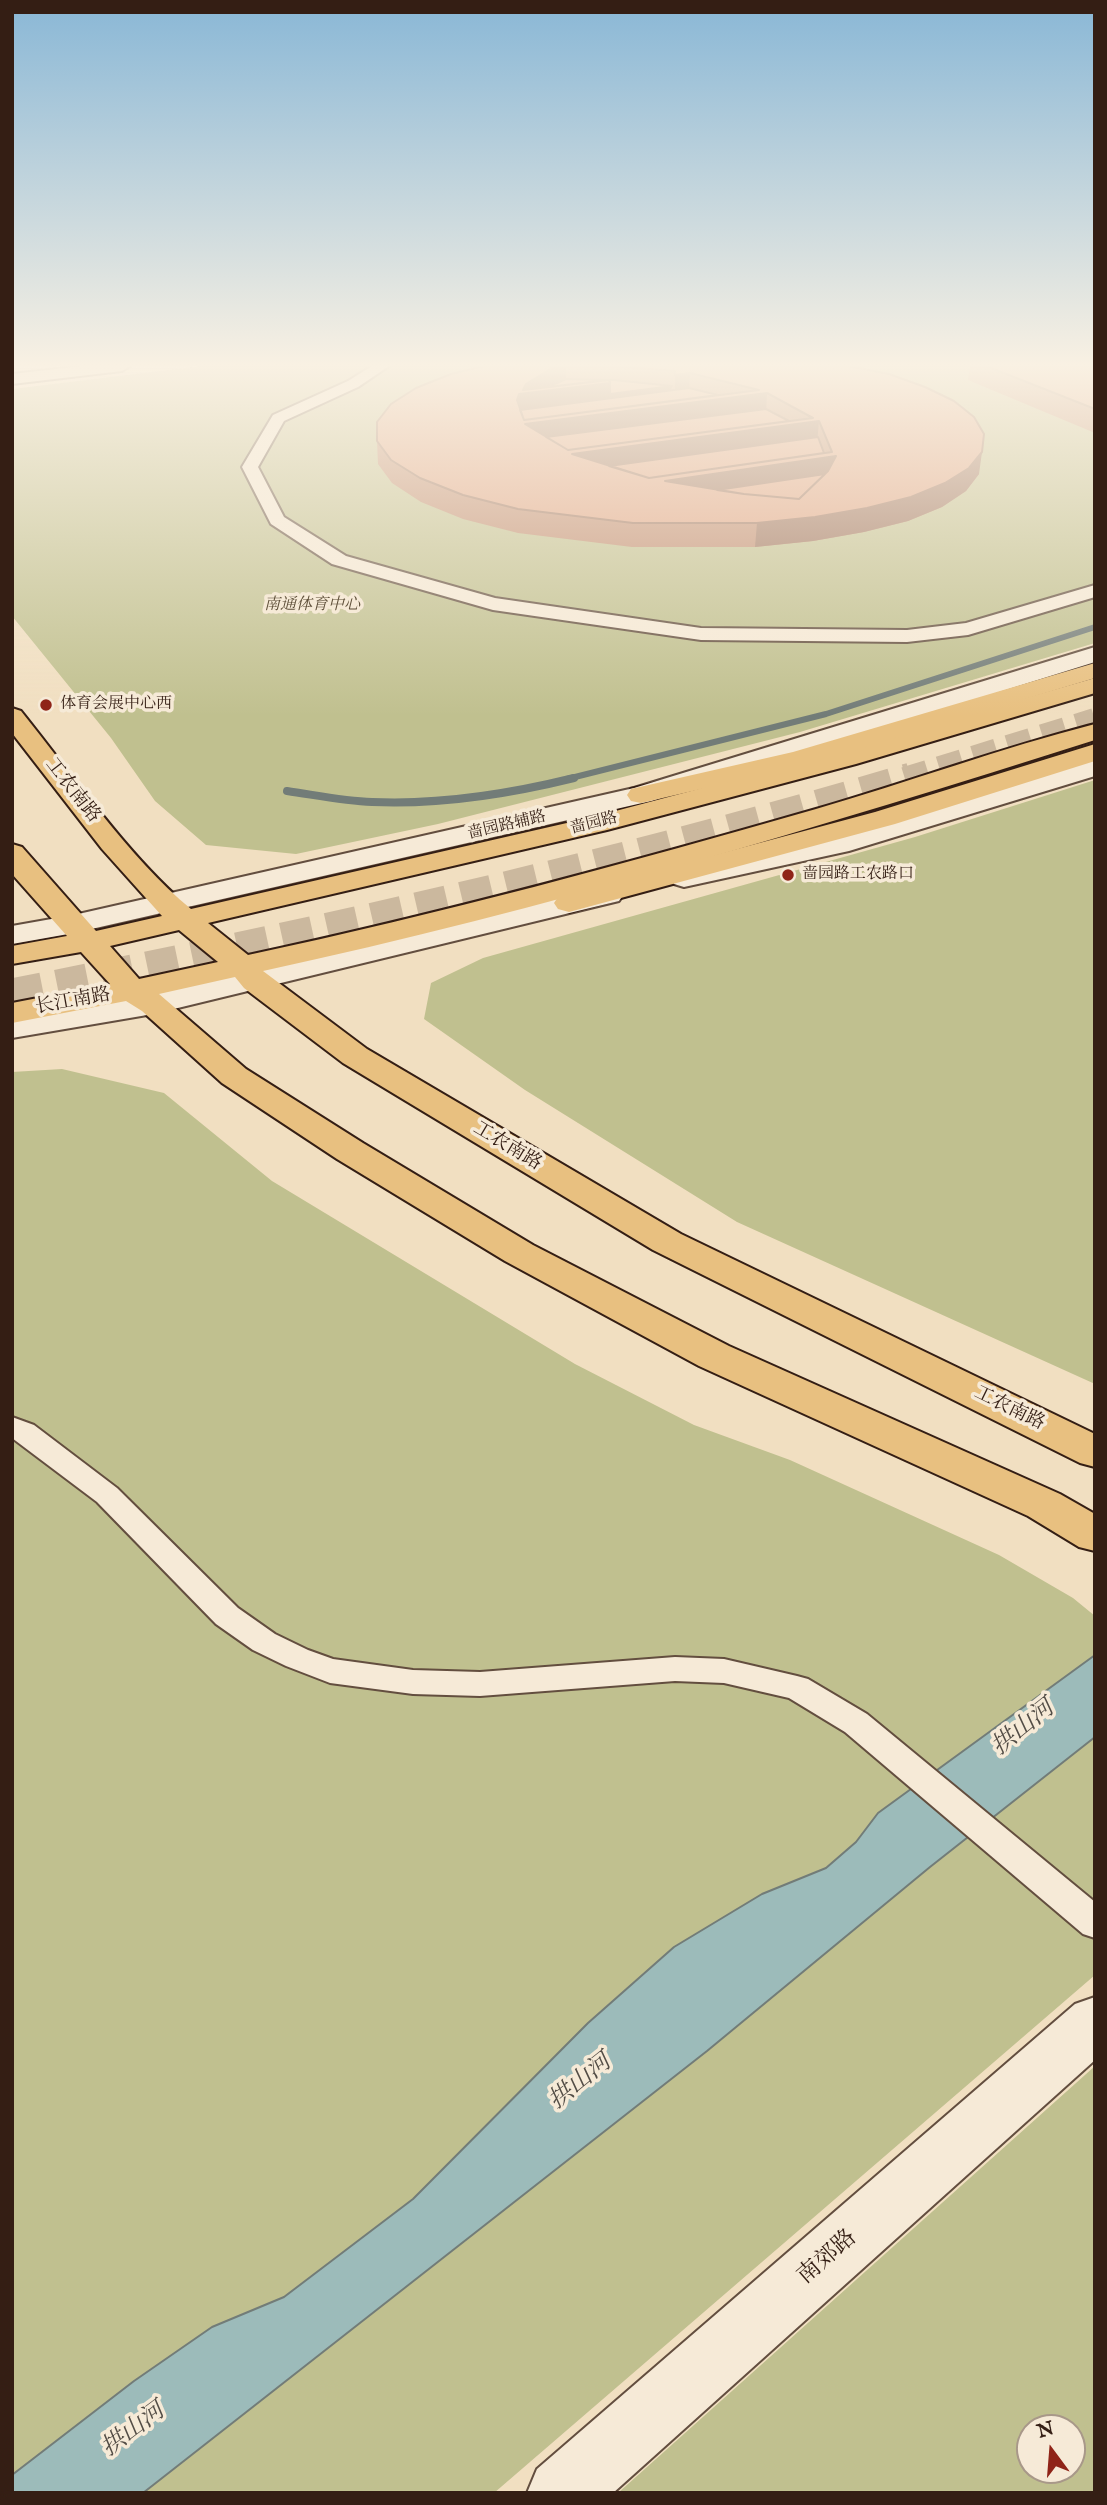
<!DOCTYPE html>
<html>
<head>
<meta charset="utf-8">
<style>
	body { margin:0 }
	#map { position:relative; width:1107px; height:2505px; overflow:hidden; background:#f1dfc1; font-family:"IM FELL English",serif }
	canvas { display:block }
	.frame { position:absolute; inset:0; border:14px solid #341e14; pointer-events:none }
	.north { position:absolute; left:1016px; top:2414px; width:70px; height:70px; box-sizing:border-box; background:#f6ead7; border:2px solid #a89889; border-radius:50%; rotate:344deg; font-size:19px; font-weight:700; line-height:28px; text-align:center; color:#341e14 }
	.north::after { content:''; display:block; margin:auto; width:24px; height:32px; background:#8f2418; clip-path:polygon(50% 0,100% 100%,50% 72%,0 100%) }
</style>
</head>
<body>
<div id="map">
<canvas width="1107" height="2505"></canvas>
<div class="frame"></div>
<div class="north">N</div>
</div>
<script>
const ctx = document.querySelector('canvas').getContext('2d');
ctx.lineJoin = 'round';
function fillPath(path, color) {
  ctx.fillStyle = color;
  ctx.fill(path, 'evenodd');
}
function strokePath(path, color, width, dash) {
  ctx.strokeStyle = color;
  ctx.lineWidth = width;
  ctx.lineCap = dash ? 'butt' : 'round';
  ctx.setLineDash(dash || []);
  ctx.stroke(path);
}
function label(font, color, halo, rows, align = 'center') {
  ctx.font = font + ' "IM FELL English","Noto Serif SC",serif';
  ctx.lineWidth = 7;
  ctx.setLineDash([]);
  ctx.textBaseline = 'middle';
  ctx.strokeStyle = halo;
  ctx.fillStyle = color;
  for (const [text, x, y, turn = 0] of rows) {
    ctx.save();
    ctx.translate(x, y);
    ctx.rotate((+turn || 0) * Math.PI / 180);
    ctx.textAlign = isNaN(turn) ? turn : align;
    if (halo) ctx.strokeText(text, 0, 0);
    ctx.fillText(text, 0, 0);
    ctx.restore();
  }
}
const green = new Path2D(`
	M 201,366 L 1095,366 L 1095,643 L 800,732 L 438,824 L 296,854 L 206,845 L 155,801 L 111,738 L 12,616 L 12,389 Z
	M 1095,780 L 1095,1384 L 737,1222 L 525,1090 L 424,1019 L 431,983 L 483,958 L 915,837 Z
	M 62,1069 L 164,1093 L 272,1181 L 575,1364 L 694,1425 L 790,1460 L 999,1555 L 1073,1598 L 1095,1616 L 1095,1975 L 494,2493 L 12,2493 L 12,1072 Z
	M 1095,2066 L 1095,2493 L 618,2493 ZM 1030,2428 L 1072,2428 L 1072,2470 L 1030,2470 Z`);
const water = new Path2D(`
	M 1095,1655 L 1095,1737 L 930,1867 L 707,2051 L 143,2493 L 12,2493 L 12,2475 L 134,2381 L 212,2327 L 284,2297 L 413,2199 L 588,2023 L 674,1947 L 762,1894 L 826,1868 L 856,1842 L 878,1813 Z`);
const streamFar1 = new Path2D(`
	M 567,779 L 826,714 L 1095,627`);
const stream = new Path2D(`
	M 287,791 C 315,795 344,801 372,802 C 439,805 509,794 574,778`);
const trunkTunnelFar1 = new Path2D(`
	M 905,779 L 1095,720`);
const trunkTunnel = new Path2D(`
	M 12,994 C 314,935 616,866 911,778`);
const pedestrian = new Path2D(`
	M 12,1417 L 34,1425 L 117,1488 L 238,1608 L 275,1634 L 308,1650 L 333,1659 L 413,1670 L 480,1672 L 675,1657 L 724,1659 L 797,1676 L 808,1679 L 867,1714 L 1095,1902 L 1095,1938 L 1083,1934 L 845,1732 L 789,1698 L 724,1683 L 675,1681 L 480,1696 L 413,1694 L 330,1683 L 286,1666 L 253,1650 L 216,1624 L 97,1502 L 12,1438 Z`);
const minor = new Path2D(`
	M 372,366 L 389,366 L 358,387 L 284,421 L 258,467 L 284,517 L 346,556 L 495,598 L 701,628 L 907,630 L 966,623 L 1095,585 L 1095,597 L 968,635 L 907,642 L 701,640 L 493,610 L 332,564 L 271,524 L 242,467 L 273,415 L 348,381 Z`);
const tertiary = new Path2D(`
	M 82,366 L 130,366 L 122,371 L 12,384 L 12,374 Z
	M 1095,647 L 1095,662 L 651,801 L 74,933 L 12,944 L 12,926 L 74,915 L 634,788 Z
	M 1095,759 L 1095,776 L 849,851 L 684,887 L 674,884 L 669,878 L 674,872 L 684,869 L 833,838 Z
	M 608,886 L 619,889 L 623,895 L 619,901 L 153,1014 L 12,1038 L 12,1018 L 153,994 Z
	M 1095,1997 L 1095,2060 L 613,2493 L 527,2493 L 537,2469 L 1075,2004 Z`);
const primary = new Path2D(`
	M 1095,678 L 1095,693 L 856,764 L 607,830 L 208,923 L 248,955 C 440,914 629,863 816,809 C 909,782 1001,748 1095,724 L 1095,740 C 821,827 544,910 263,971 L 367,1049 L 681,1234 L 1095,1434 L 1095,1467 L 1080,1463 L 653,1250 L 343,1063 L 244,988 L 235,977 L 159,994 L 246,1069 L 363,1143 L 533,1245 L 729,1346 L 1060,1494 L 1095,1514 L 1095,1551 L 1079,1547 L 1028,1516 L 699,1366 L 505,1261 L 337,1159 L 222,1083 L 142,1011 L 126,1001 L 12,1023 L 12,1003 L 110,984 L 81,952 L 12,964 L 12,946 L 67,936 L 12,874 L 12,844 L 22,847 L 96,931 L 162,916 L 102,849 L 12,733 L 12,708 L 21,711 C 71,773 130,859 191,909 L 593,817 L 838,752 ZM 179,930 L 218,962 L 139,979 L 110,946 Z`);
const trunk = new Path2D(`
	M 1095,663 L 1095,678 L 809,764 L 641,803 L 631,801 L 627,795 L 631,789 L 793,752 Z
	M 1095,744 L 1095,761 L 895,824 L 569,912 L 558,909 L 554,903 L 558,897 L 875,812 Z`);
const wall = new Path2D(`
	M 484,366 L 848,366 L 979,474 L 966,491 L 942,507 L 908,521 L 864,532 L 813,541 L 755,547 L 632,547 L 518,533 L 463,519 L 421,502 L 392,483 L 378,464 L 377,441 Z
	M 970,366 L 1095,366 L 1095,433 L 968,380 Z`);
const shadedWall = new Path2D(`
	M 562,366 L 566,366 L 566,385 L 610,383 L 672,386 L 671,392 L 520,416 L 517,400 L 526,384 L 550,369 Z
	M 690,373 L 689,394 L 675,396 L 675,375 Z
	M 767,393 L 766,415 L 524,442 L 525,424 Z
	M 819,421 L 817,443 L 568,473 L 572,454 Z
	M 982,452 L 979,474 L 966,491 L 942,507 L 908,521 L 864,532 L 813,541 L 755,547 L 757,523 L 665,481 L 836,456 Z`);
const building = new Path2D(`
	M 484,366 L 562,366 L 550,369 L 526,384 L 523,390 L 609,380 L 610,383 L 519,394 L 517,400 L 524,420 L 759,390 L 690,373 L 675,375 L 675,371 L 611,366 L 848,366 L 889,374 L 925,387 L 954,401 L 974,417 L 984,434 L 982,452 L 969,468 L 945,483 L 911,497 L 867,508 L 815,517 L 757,523 L 633,523 L 518,509 L 463,495 L 420,478 L 391,460 L 377,441 L 377,422 L 391,404 L 416,388 L 451,374 ZM 767,393 L 813,418 L 568,450 L 525,424 ZM 819,421 L 832,452 L 649,478 L 572,454 ZM 836,456 L 828,471 L 799,499 L 744,494 L 665,481 Z
	M 986,366 L 1095,366 L 1095,409 Z
	M 566,379 L 607,380 L 548,387 Z
	M 610,380 L 614,380 L 672,386 L 610,394 Z
	M 689,388 L 718,395 L 524,420 L 520,410 Z
	M 766,409 L 789,421 L 568,450 L 546,437 Z
	M 818,437 L 824,453 L 649,478 L 609,466 Z
	M 825,474 L 799,499 L 744,494 L 717,490 Z`);
const markers = [
	[46,705,7,"#8f2418"],
	[788,875,7,"#8f2418"]
];
const farParknames = [
	["南通体育中心",312,606]
];
const farPoinames = [
	["体育会展中心西",60,705],
	["啬园路工农路口",802,875]
];
const farStreetnames = [
	["啬园路",594,824,-14],
	["啬园路辅路",507,826,-13]
];
const streetNames = [
	["工农南路",72,791,52],
	["长江南路",73,1002,-10],
	["工农南路",507,1147,31],
	["工农南路",1009,1409,26]
];
const nearStreetnames = [
	["南郊路",828,2258,-41]
];
const nearWaternames = [
	["拱山河",1024,1729,-39],
	["拱山河",581,2083,-39],
	["拱山河",134,2431,-37]
];
fillPath(green, '#c0c08f');
fillPath(water, '#9cbbba');
strokePath(water, '#727c78', 2);
strokePath(streamFar1, '#727c78', 6);
strokePath(stream, '#727c78', 8);
strokePath(trunkTunnelFar1, '#cbb89e', 24, [24, 12]);
strokePath(trunkTunnel, '#cbb89e', 31, [31, 15]);
strokePath(pedestrian, '#634e3f', 4);
strokePath(minor, '#634e3f', 4);
strokePath(tertiary, '#634e3f', 4);
strokePath(primary, '#341e14', 4);
strokePath(trunk, '#341e14', 4);
fillPath(pedestrian, '#f6ead7');
fillPath(minor, '#f6ead7');
fillPath(tertiary, '#f6ead7');
fillPath(primary, '#e8c080');
fillPath(trunk, '#e8c080');
fillPath(wall, '#bf896e');
fillPath(shadedWall, '#9b6f5a');
fillPath(building, '#de9f80');
strokePath(building, '#9b6f5a', 2);
const sky = ctx.createLinearGradient(0, 0, 0, 716);
sky.addColorStop(0, '#89b7d6');
sky.addColorStop(0.51, '#f9f1e3');
sky.addColorStop(1, '#f9f1e300');
ctx.fillStyle = sky;
ctx.fillRect(0, 0, 1107, 716);
for (const [x, y, r, color] of markers) {
  const dot = new Path2D();
  dot.arc(x, y, r, 0, 2 * Math.PI);
  ctx.fillStyle = color;
  ctx.fill(dot);
  strokePath(dot, '#f6ead7', 2.5);
}
label('italic 16px', '#5e4f39', '#f6ead7', farParknames);
label('16px', '#341e14', '#f6ead7', farPoinames, 'left');
label('16px', '#341e14', '#f6ead7', farStreetnames);
label('19px', '#341e14', '#f6ead7', streetNames);
label('23px', '#341e14', '#f6ead7', nearStreetnames);
label('italic 24px', '#534d46', '#f6ead7', nearWaternames);
</script>
</body>
</html>
